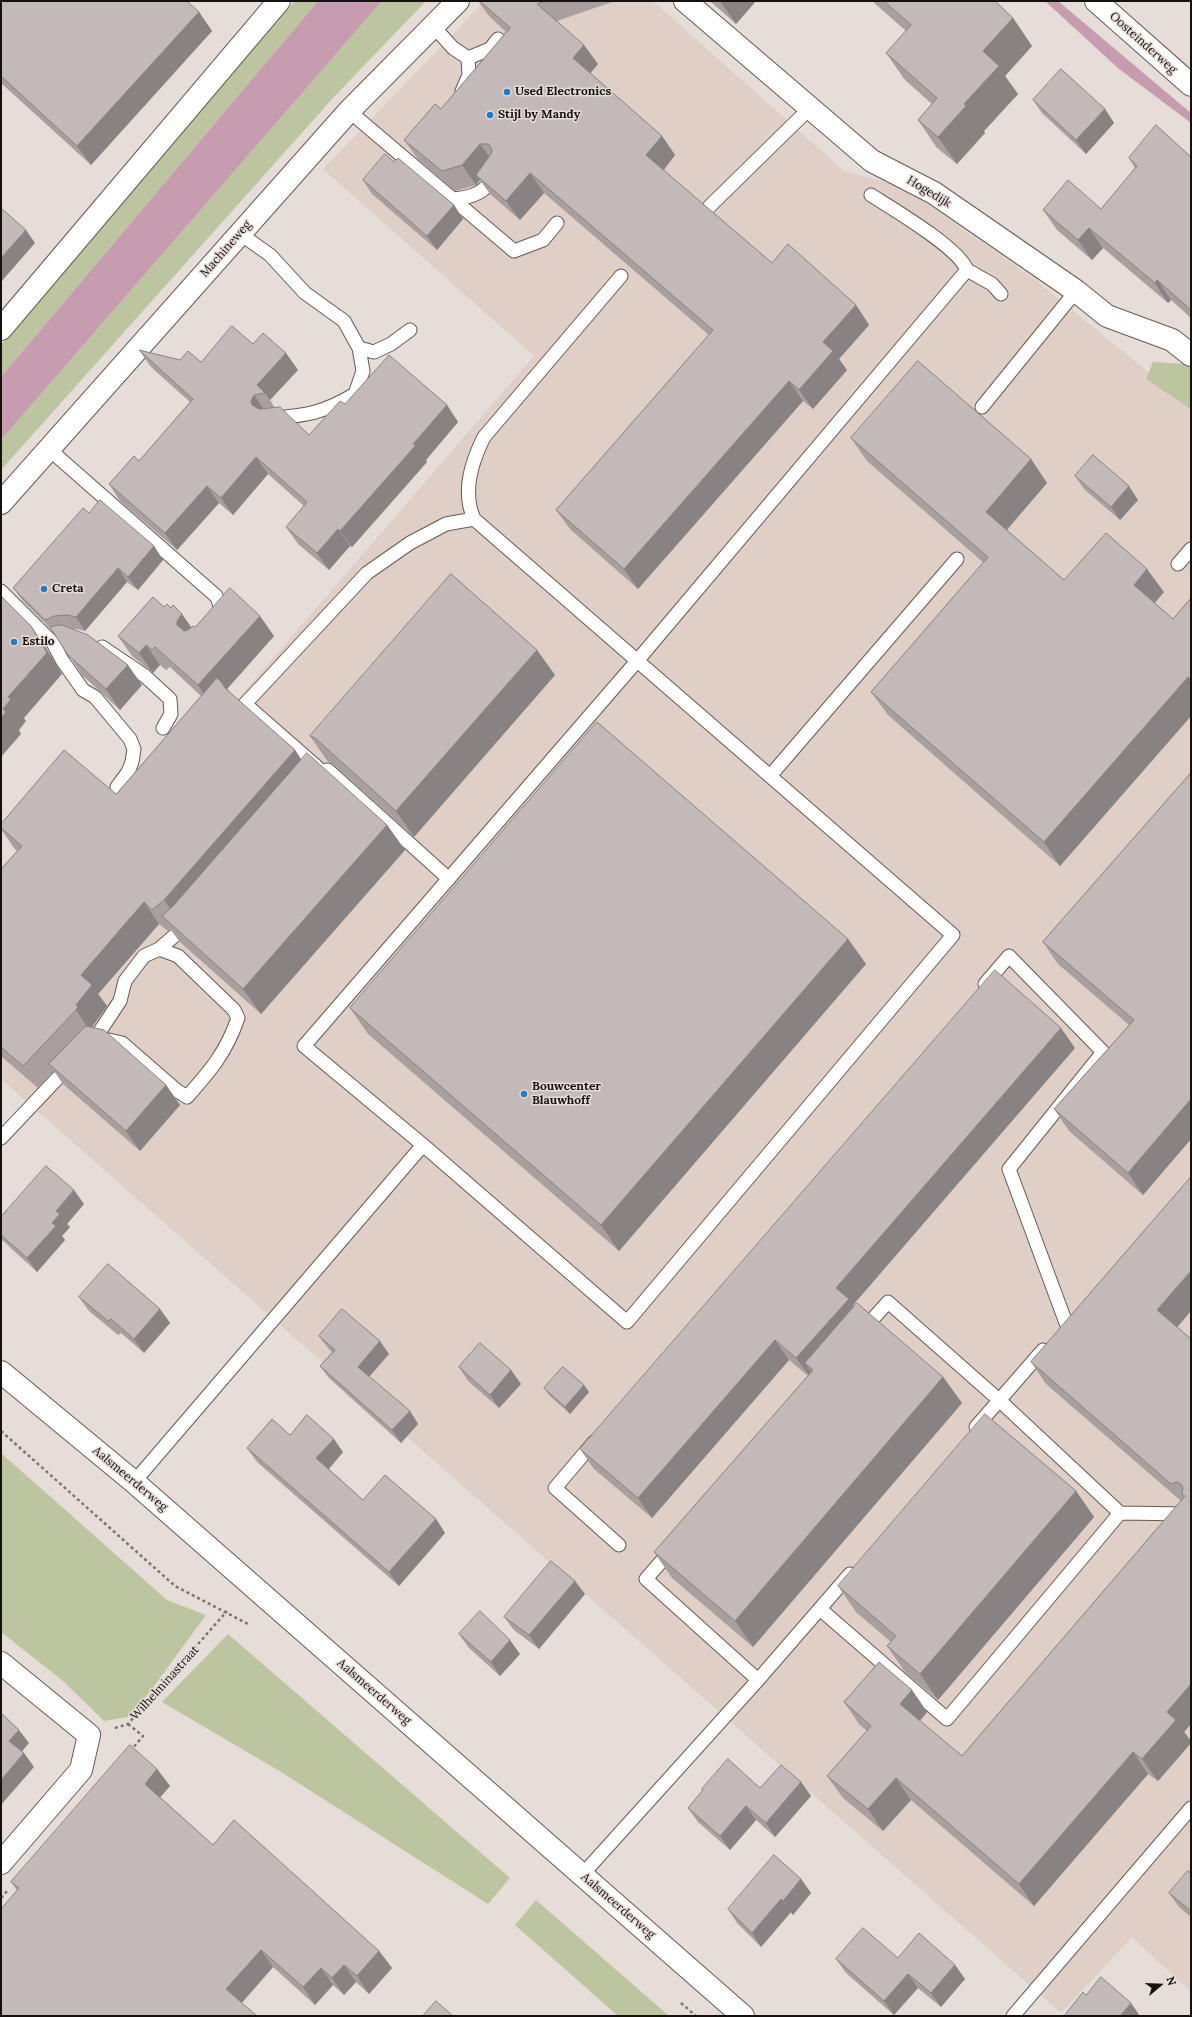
<!DOCTYPE html>
<html>
<head>
<meta charset="utf-8">
<style>
	body { margin:0 }
	#map { position:relative; width:1192px; height:2017px; overflow:hidden; background:#e6ddd8; font-family:Lora,serif }
	canvas { display:block }
	.frame { position:absolute; inset:0; border:2px solid #14110f; pointer-events:none }
	.north { position:absolute; left:1140px; top:1965px; width:40px; height:40px; -webkit-text-stroke:3px #e6ddd8; paint-order:stroke; rotate:71deg; font-size:11px; font-weight:700; line-height:16px; text-align:center; color:#14110f }
	.north::after { content:''; display:block; margin:auto; width:14px; height:18px; background:#14110f; clip-path:polygon(50% 0,100% 100%,50% 72%,0 100%) }
</style>
</head>
<body>
<div id="map">
<canvas width="1192" height="2017"></canvas>
<div class="frame"></div>
<div class="north">N</div>
</div>
<script>
const ctx = document.querySelector('canvas').getContext('2d');
ctx.lineJoin = 'round';
function fillPath(path, color) {
  ctx.fillStyle = color;
  ctx.fill(path, 'evenodd');
}
function strokePath(path, color, width, dash) {
  ctx.strokeStyle = color;
  ctx.lineWidth = width;
  ctx.lineCap = dash ? 'butt' : 'round';
  ctx.setLineDash(dash || []);
  ctx.stroke(path);
}
function label(font, color, halo, rows, align = 'center') {
  ctx.font = font + ' Lora,serif';
  ctx.lineWidth = 3;
  ctx.setLineDash([]);
  ctx.textBaseline = 'middle';
  ctx.strokeStyle = halo;
  ctx.fillStyle = color;
  for (const [text, x, y, turn = 0] of rows) {
    ctx.save();
    ctx.translate(x, y);
    ctx.rotate((+turn || 0) * Math.PI / 180);
    ctx.textAlign = isNaN(turn) ? turn : align;
    if (halo) ctx.strokeText(text, 0, 0);
    ctx.fillText(text, 0, 0);
    ctx.restore();
  }
}
const built = new Path2D(`
	M 485,1 L 653,1 L 844,171 L 903,187 L 1033,278 L 1191,407 L 1191,1992 L 1132,1937 L 1061,2013 L 1,1079 L 1,973 L 534,356 L 323,169 Z`);
const green = new Path2D(`
	M 295,1 L 318,1 L 1,377 L 1,345 L 88,240 Z
	M 382,1 L 426,1 L 333,98 L 1,470 L 1,440 Z
	M 1153,362 L 1187,364 L 1191,366 L 1191,409 L 1146,379 Z
	M 1,1453 L 167,1600 L 206,1615 L 149,1693 L 127,1717 L 104,1721 L 63,1681 L 1,1632 Z
	M 228,1634 L 510,1878 L 488,1904 L 281,1772 L 162,1702 Z
	M 536,1900 L 669,2016 L 618,2016 L 515,1925 Z`);
const water = new Path2D(`
	M 318,1 L 382,1 L 1,440 L 1,377 Z
	M 1045,1 L 1058,1 L 1191,113 L 1191,123 L 1119,69 Z`);
const path = new Path2D(`
	M 1,1431 L 175,1586 L 250,1625
	M 128,1724 L 143,1736 L 132,1749
	M 115,1728 L 128,1724 L 227,1611
	M 1,1898 L 7,1891
	M 681,2003 L 696,2016`);
const service = new Path2D(`
	M 434,27 L 453,48 L 468,58 L 490,49 L 498,39
	M 462,91 L 469,75 L 468,58
	M 349,111 L 514,251 L 543,240 L 557,223
	M 871,195 C 893,209 959,248 967,270 L 992,284 L 1001,294
	M 454,199 C 474,197 486,192 496,174
	M 709,207 L 810,108
	M 239,233 L 270,255 L 305,293 L 344,321 L 359,348 L 363,371 L 355,394 C 325,412 307,416 272,418
	M 359,348 L 374,352 L 391,344 L 410,330
	M 982,407 L 1076,291
	M 50,450 L 216,596 C 220,603 222,610 219,618
	M 1178,564 L 1191,549
	M 1,591 L 53,643 L 62,660 L 83,690 L 95,697 L 130,739 L 134,749 L 132,762 L 128,772 L 117,787
	M 102,647 L 145,676 L 170,699 L 171,714 L 163,728
	M 317,767 L 245,704 L 367,573 L 410,543 L 446,524 L 474,519
	M 321,771 L 328,770 L 449,879
	M 770,776 L 957,559
	M 159,949 L 187,925
	M 985,984 L 1009,956 L 1103,1052 L 1009,1169 L 1066,1323
	M 92,1043 L 120,1001 L 125,981 L 144,956 L 159,949 L 178,956 L 234,1010 L 238,1018 C 226,1053 210,1071 187,1097 L 176,1090 L 122,1043 L 100,1038
	M 1,1138 L 70,1065
	M 423,1145 L 304,1046 L 637,661 L 967,270
	M 976,1427 L 1043,1350
	M 594,1442 L 555,1488 L 619,1545
	M 134,1482 L 423,1145 L 627,1322 L 953,935 L 474,519 C 462,492 471,463 484,437 L 621,276
	M 1120,1513 L 1189,1514 L 1191,1512
	M 673,1548 L 646,1579 L 758,1680
	M 820,1609 L 947,1719 L 1120,1513 L 999,1400 L 888,1302 L 862,1331
	M 582,1875 L 758,1680 L 850,1574
	M 1013,2016 L 1191,1808`);
const minor = new Path2D(`
	M 685,1 L 872,161 L 934,193 L 1076,291 L 1107,316 L 1172,340 L 1191,355
	M 1096,1 L 1191,85
	M 1,329 L 279,1
	M 1,1663 L 89,1735 L 81,1770 L 1,1863`);
const tertiary = new Path2D(`
	M 1,503 L 349,111 L 458,1
	M 1,1372 L 134,1482 L 743,2016`);
const wall = new Path2D(`
	M 1,1 L 199,12 L 212,31 L 91,165 L 1,83 Z
	M 478,1 L 615,1 L 557,21 L 598,64 L 590,74 L 662,136 L 675,155 L 663,170 L 772,263 L 856,305 L 869,325 L 839,359 L 847,370 L 813,409 L 803,401 L 638,589 L 570,529 L 556,510 L 709,335 L 544,193 L 520,220 L 490,194 L 480,180 L 476,185 L 455,191 L 418,159 L 404,140 L 441,109 L 506,32 L 489,16 Z
	M 710,1 L 756,1 L 736,24 Z
	M 872,1 L 995,1 L 1013,18 L 1032,46 L 1005,76 L 1018,94 L 984,131 L 985,133 L 957,164 L 937,148 L 918,120 L 932,104 L 905,80 L 886,53 L 906,31 Z
	M 1033,100 L 1105,109 L 1114,123 L 1086,154 L 1042,113 Z
	M 1191,157 L 1191,318 L 1171,300 L 1168,303 L 1103,248 L 1092,260 L 1057,230 L 1043,210 L 1101,209 L 1135,168 L 1129,158 Z
	M 394,162 L 454,205 L 463,219 L 437,250 L 372,194 L 363,180 Z
	M 253,344 L 298,370 L 270,400 L 275,408 L 309,435 L 345,404 L 447,405 L 458,422 L 426,460 L 427,462 L 352,547 L 350,546 L 329,570 L 298,544 L 286,527 L 304,506 L 268,474 L 233,515 L 219,503 L 177,550 L 120,501 L 109,484 L 139,461 L 190,402 L 151,367 L 139,350 L 180,360 L 201,362 Z
	M 851,438 L 1031,459 L 1047,483 L 1007,530 L 1064,580 L 1164,592 L 1155,603 L 1173,619 L 1191,598 L 1191,716 L 1060,866 L 888,715 L 871,692 L 984,563 L 867,461 Z
	M 1075,476 L 1138,500 L 1120,520 L 1084,489 Z
	M 89,513 L 154,546 L 163,560 L 138,590 L 127,582 L 85,631 L 77,629 L 73,629 L 142,685 L 120,710 L 82,675 L 54,632 L 23,601 L 13,588 Z
	M 164,607 L 191,627 L 195,627 L 274,636 L 227,689 L 228,692 L 295,750 L 301,760 L 387,825 L 405,850 L 261,1014 L 180,942 L 170,929 L 168,931 L 159,924 L 98,994 L 107,1006 L 92,1027 L 166,1085 L 180,1105 L 140,1151 L 63,1084 L 54,1071 L 38,1088 L 1,1056 L 1,869 L 17,851 L 14,848 L 1,829 L 1,824 L 116,794 L 201,696 L 170,667 L 166,670 L 160,665 L 153,673 L 132,656 L 118,636 Z
	M 555,675 L 414,837 L 333,764 L 328,762 L 310,736 Z
	M 1191,773 L 1191,1139 L 1143,1195 L 1069,1131 L 1054,1109 L 1129,1025 L 1058,964 L 1043,942 Z
	M 848,939 L 866,964 L 619,1251 L 368,1034 L 350,1008 Z
	M 1075,1048 L 853,1305 L 854,1307 L 943,1377 L 962,1403 L 753,1647 L 672,1578 L 654,1552 L 808,1376 L 789,1360 L 652,1518 L 594,1469 L 580,1449 Z
	M 1191,1177 L 1191,1311 L 1177,1327 L 1191,1339 L 1191,1724 L 1184,1732 L 1191,1741 L 1191,1743 L 1158,1781 L 1148,1774 L 1034,1906 L 911,1800 L 883,1831 L 843,1798 L 827,1776 L 867,1731 L 859,1724 L 844,1702 L 912,1690 L 927,1712 L 920,1721 L 962,1756 L 1181,1501 L 1046,1384 L 1031,1362 Z
	M 84,1204 L 67,1224 L 70,1227 L 62,1236 L 65,1240 L 37,1272 L 1,1239 L 1,1217 Z
	M 79,1297 L 160,1309 L 170,1323 L 144,1353 L 121,1333 L 118,1335 L 89,1311 Z
	M 319,1336 L 389,1354 L 369,1377 L 410,1411 L 418,1424 L 401,1443 L 329,1378 L 320,1366 L 332,1352 L 328,1348 Z
	M 459,1367 L 511,1370 L 521,1384 L 499,1408 L 468,1381 Z
	M 584,1385 L 589,1392 L 570,1414 L 549,1395 L 544,1388 Z
	M 290,1435 L 343,1452 L 329,1469 L 363,1500 L 436,1519 L 445,1533 L 399,1586 L 257,1462 L 247,1448 Z
	M 1076,1491 L 1094,1517 L 938,1700 L 905,1672 L 887,1646 L 891,1642 L 856,1612 L 838,1586 Z
	M 585,1594 L 539,1649 L 514,1630 L 504,1617 Z
	M 459,1634 L 520,1654 L 500,1676 L 469,1648 Z
	M 157,1769 L 170,1786 L 160,1797 L 213,1845 L 379,1951 L 392,1968 L 369,1994 L 356,1982 L 344,1995 L 333,1985 L 315,2005 L 273,1967 L 242,2003 L 17,1890 L 11,1882 Z
	M 801,1782 L 811,1796 L 775,1837 L 756,1820 L 730,1850 L 698,1822 L 688,1808 L 703,1790 L 702,1789 L 760,1788 Z
	M 1191,1873 L 1191,1917 L 1179,1907 L 1169,1893 Z
	M 801,1879 L 811,1893 L 793,1915 L 791,1912 L 761,1947 L 737,1923 L 728,1909 Z
	M 898,1958 L 955,1965 L 965,1979 L 941,2007 L 918,1988 L 894,2015 L 846,1973 L 836,1959 Z`);
const shadedWall = new Path2D(`
	M 720,1 L 756,1 L 736,24 Z
	M 199,12 L 212,31 L 91,165 L 77,146 Z
	M 1013,18 L 1032,46 L 1005,76 L 1018,94 L 984,131 L 985,133 L 957,164 L 938,137 L 983,51 Z
	M 584,45 L 598,64 L 586,78 L 573,58 Z
	M 1105,109 L 1114,123 L 1086,154 L 1076,140 Z
	M 662,136 L 675,155 L 660,175 L 646,155 Z
	M 480,144 L 494,163 L 476,175 L 480,180 L 476,185 L 462,165 Z
	M 530,173 L 544,193 L 520,220 L 506,201 Z
	M 454,205 L 463,219 L 437,250 L 427,236 Z
	M 1089,228 L 1103,248 L 1092,260 L 1078,240 Z
	M 26,230 L 35,243 L 1,282 L 1,258 Z
	M 1157,280 L 1171,300 L 1168,303 L 1155,283 Z
	M 856,305 L 869,325 L 839,359 L 847,370 L 813,409 L 799,390 L 823,342 Z
	M 286,353 L 298,370 L 270,400 L 265,393 L 257,385 Z
	M 789,381 L 803,401 L 638,589 L 624,569 Z
	M 254,395 L 266,412 L 263,418 L 252,405 L 251,401 Z
	M 447,405 L 458,422 L 426,460 L 427,462 L 352,547 L 340,531 Z
	M 256,457 L 268,474 L 233,515 L 221,498 Z
	M 1031,459 L 1047,483 L 1002,535 L 986,512 Z
	M 207,486 L 219,503 L 177,550 L 165,533 Z
	M 1129,486 L 1138,500 L 1120,520 L 1111,507 Z
	M 338,529 L 350,546 L 329,570 L 317,553 Z
	M 154,546 L 163,560 L 138,590 L 128,577 Z
	M 118,568 L 127,582 L 85,631 L 76,617 Z
	M 1147,569 L 1164,592 L 1150,608 L 1134,585 Z
	M 182,614 L 196,634 L 191,641 L 177,625 L 177,621 Z
	M 260,616 L 274,636 L 227,689 L 237,704 L 212,706 L 198,685 Z
	M 31,626 L 46,648 L 62,674 L 24,718 L 26,721 L 19,730 L 21,734 L 1,757 L 1,718 L 3,709 L 8,697 Z
	M 146,645 L 160,665 L 153,673 L 139,653 Z
	M 537,650 L 555,675 L 414,837 L 396,811 Z
	M 128,665 L 142,685 L 120,710 L 106,689 Z
	M 1188,677 L 1191,680 L 1191,716 L 1060,866 L 1044,842 Z
	M 295,750 L 310,772 L 179,921 L 164,900 Z
	M 387,825 L 405,850 L 261,1014 L 243,989 Z
	M 144,902 L 159,924 L 98,994 L 107,1006 L 92,1027 L 93,1028 L 91,1032 L 76,1010 L 81,975 Z
	M 848,939 L 866,964 L 619,1251 L 601,1225 Z
	M 1061,1028 L 1075,1048 L 853,1305 L 863,1319 L 813,1370 L 805,1363 L 813,1375 L 811,1378 L 796,1358 L 836,1288 Z
	M 166,1085 L 180,1105 L 140,1151 L 126,1131 Z
	M 1191,1099 L 1191,1139 L 1143,1195 L 1128,1173 Z
	M 74,1190 L 84,1204 L 67,1224 L 70,1227 L 62,1236 L 65,1240 L 37,1272 L 27,1258 L 52,1223 L 56,1211 Z
	M 1191,1271 L 1191,1311 L 1173,1332 L 1157,1310 Z
	M 160,1309 L 170,1323 L 144,1353 L 134,1339 Z
	M 775,1340 L 789,1360 L 652,1518 L 638,1498 Z
	M 380,1341 L 389,1354 L 366,1380 L 358,1367 Z
	M 511,1370 L 521,1384 L 499,1408 L 490,1395 Z
	M 943,1377 L 962,1403 L 753,1647 L 735,1621 Z
	M 584,1385 L 589,1392 L 570,1414 L 565,1407 Z
	M 410,1411 L 418,1424 L 401,1443 L 392,1430 Z
	M 334,1439 L 343,1452 L 326,1472 L 316,1458 Z
	M 1076,1491 L 1094,1517 L 938,1700 L 920,1674 Z
	M 436,1519 L 445,1533 L 399,1586 L 389,1572 Z
	M 575,1581 L 585,1594 L 539,1649 L 529,1635 Z
	M 510,1640 L 520,1654 L 500,1676 L 491,1662 Z
	M 1191,1684 L 1191,1724 L 1184,1732 L 1191,1741 L 1191,1743 L 1158,1781 L 1142,1759 L 1167,1712 Z
	M 912,1690 L 927,1712 L 915,1726 L 900,1704 Z
	M 19,1730 L 29,1743 L 19,1755 L 9,1741 Z
	M 1133,1752 L 1148,1774 L 1034,1906 L 1019,1884 Z
	M 24,1753 L 34,1767 L 1,1805 L 1,1780 Z
	M 157,1769 L 170,1786 L 157,1801 L 145,1784 Z
	M 896,1778 L 911,1800 L 883,1831 L 868,1809 Z
	M 801,1782 L 811,1796 L 775,1837 L 766,1823 Z
	M 746,1806 L 756,1820 L 730,1850 L 720,1836 Z
	M 801,1879 L 811,1893 L 793,1915 L 783,1901 Z
	M 781,1899 L 791,1912 L 761,1947 L 752,1933 Z
	M 261,1950 L 273,1967 L 238,2007 L 226,1989 Z
	M 379,1951 L 392,1968 L 369,1994 L 357,1976 Z
	M 344,1965 L 356,1982 L 344,1995 L 332,1978 Z
	M 955,1965 L 965,1979 L 941,2007 L 931,1993 Z
	M 321,1968 L 333,1985 L 315,2005 L 303,1987 Z
	M 908,1974 L 918,1988 L 894,2015 L 884,2001 Z
	M 1131,2003 L 1140,2016 L 1120,2016 Z`);
const building = new Path2D(`
	M 1,1 L 187,1 L 199,12 L 77,146 L 1,76 Z
	M 480,1 L 544,1 L 537,4 L 584,45 L 573,58 L 662,136 L 646,155 L 772,263 L 788,244 L 856,305 L 823,342 L 833,351 L 799,390 L 789,381 L 624,569 L 556,510 L 713,330 L 530,173 L 506,201 L 476,175 L 491,154 L 492,150 L 489,144 L 480,144 L 462,165 L 442,171 L 404,140 L 435,104 L 441,109 L 510,28 Z
	M 884,1 L 995,1 L 1013,18 L 983,51 L 999,66 L 964,104 L 966,106 L 938,137 L 918,120 L 937,98 L 886,53 L 911,25 Z
	M 1061,69 L 1105,109 L 1076,140 L 1033,100 Z
	M 1156,125 L 1191,157 L 1191,310 L 1157,280 L 1155,283 L 1089,228 L 1078,240 L 1043,210 L 1068,180 L 1101,209 L 1137,166 L 1129,158 Z
	M 385,154 L 394,162 L 398,158 L 454,205 L 427,236 L 363,180 Z
	M 1,208 L 26,230 L 1,258 Z
	M 232,326 L 253,344 L 263,333 L 286,353 L 257,385 L 265,393 L 254,395 L 251,401 L 252,405 L 259,409 L 280,407 L 309,435 L 340,401 L 345,404 L 389,355 L 447,405 L 413,444 L 416,445 L 340,531 L 338,529 L 317,553 L 286,527 L 307,502 L 256,457 L 221,498 L 207,486 L 165,533 L 109,484 L 134,456 L 139,461 L 193,399 L 139,350 L 180,360 L 188,351 L 201,362 Z
	M 918,361 L 1031,459 L 986,512 L 1064,580 L 1106,533 L 1147,569 L 1134,585 L 1173,619 L 1191,598 L 1191,679 L 1188,677 L 1044,842 L 871,692 L 988,557 L 851,438 Z
	M 1093,455 L 1129,486 L 1111,507 L 1075,476 Z
	M 100,500 L 154,546 L 128,577 L 118,568 L 76,617 L 67,615 L 54,616 L 45,620 L 13,588 L 83,508 L 89,513 Z
	M 451,574 L 537,650 L 396,811 L 315,738 L 310,736 Z
	M 230,588 L 260,616 L 198,685 L 155,647 L 152,650 L 146,645 L 139,653 L 118,636 L 153,597 L 164,607 L 167,604 L 171,608 L 173,605 L 182,614 L 177,621 L 177,625 L 184,631 L 188,630 L 193,626 L 195,627 Z
	M 1,596 L 31,626 L 47,653 L 8,697 L 11,699 L 3,709 L 6,712 L 1,718 Z
	M 62,625 L 88,635 L 128,665 L 106,689 L 68,655 L 50,627 Z
	M 217,678 L 222,683 L 225,688 L 295,750 L 164,900 L 152,910 L 144,902 L 81,975 L 92,985 L 76,1005 L 78,1007 L 76,1010 L 23,1066 L 1,1047 L 1,869 L 22,846 L 1,828 L 1,824 L 64,750 L 116,794 Z
	M 597,722 L 848,939 L 601,1225 L 350,1008 Z
	M 307,753 L 387,825 L 243,989 L 162,916 L 173,906 Z
	M 1191,773 L 1191,1099 L 1128,1173 L 1054,1109 L 1134,1020 L 1043,942 Z
	M 995,970 L 1061,1028 L 836,1288 L 849,1299 L 796,1358 L 775,1340 L 638,1498 L 580,1449 Z
	M 86,1026 L 104,1030 L 166,1085 L 126,1131 L 49,1064 Z
	M 46,1166 L 74,1190 L 56,1211 L 60,1214 L 52,1223 L 56,1226 L 27,1258 L 1,1235 L 1,1217 Z
	M 1191,1177 L 1191,1271 L 1157,1310 L 1191,1339 L 1191,1684 L 1167,1712 L 1176,1720 L 1142,1759 L 1133,1752 L 1019,1884 L 896,1778 L 868,1809 L 827,1776 L 871,1726 L 844,1702 L 879,1662 L 912,1690 L 900,1704 L 962,1756 L 1185,1496 L 1182,1494 L 1183,1488 L 1181,1484 L 1177,1482 L 1171,1484 L 1031,1362 Z
	M 108,1264 L 160,1309 L 134,1339 L 111,1319 L 108,1321 L 79,1297 Z
	M 857,1303 L 943,1377 L 735,1621 L 654,1552 L 813,1370 L 805,1363 Z
	M 342,1309 L 380,1341 L 358,1367 L 410,1411 L 392,1430 L 320,1366 L 335,1350 L 319,1336 Z
	M 480,1343 L 511,1370 L 490,1395 L 459,1367 Z
	M 563,1367 L 584,1385 L 565,1407 L 544,1388 Z
	M 985,1414 L 1076,1491 L 920,1674 L 887,1646 L 896,1636 L 838,1586 Z
	M 307,1415 L 334,1439 L 316,1458 L 363,1500 L 385,1475 L 436,1519 L 389,1572 L 247,1448 L 272,1419 L 290,1435 Z
	M 551,1561 L 575,1581 L 529,1635 L 504,1617 Z
	M 480,1611 L 510,1640 L 491,1662 L 459,1634 Z
	M 1,1713 L 19,1730 L 9,1741 L 24,1753 L 1,1780 Z
	M 130,1745 L 157,1769 L 145,1784 L 213,1845 L 234,1820 L 379,1951 L 357,1976 L 344,1965 L 332,1978 L 321,1968 L 303,1987 L 261,1950 L 226,1989 L 257,2016 L 1,2016 L 1,1909 L 19,1888 L 11,1882 Z
	M 728,1759 L 760,1788 L 781,1765 L 801,1782 L 766,1823 L 746,1806 L 720,1836 L 688,1808 L 703,1790 L 702,1789 Z
	M 774,1855 L 801,1879 L 783,1901 L 781,1899 L 752,1933 L 728,1909 Z
	M 1188,1871 L 1191,1873 L 1191,1911 L 1169,1893 Z
	M 863,1928 L 898,1958 L 919,1933 L 955,1965 L 931,1993 L 908,1974 L 884,2001 L 836,1959 Z
	M 1101,1977 L 1131,2003 L 1120,2016 L 1064,2016 L 1083,1992 L 1086,1995 Z
	M 436,2001 L 453,2016 L 423,2016 Z`);
const markers = [
	[507,92,4,"#247ac8"],
	[490,115,4,"#247ac8"],
	[44,589,4,"#247ac8"],
	[14,642,4,"#247ac8"],
	[524,1094,4,"#247ac8"]
];
const streetNames = [
	["Oosteinderweg",1143,43,42],
	["Hogedijk",929,192,31],
	["Machineweg",226,249,-49],
	["Aalsmeerderweg",130,1479,40],
	["Wilhelminastraat",165,1683,-48],
	["Aalsmeerderweg",374,1692,41],
	["Aalsmeerderweg",618,1906,41]
];
const poiNames = [
	["Used Electronics",515,92],
	["Stijl by Mandy",498,115],
	["Creta",52,589],
	["Estilo",22,642],
	["Bouwcenter",532,1087],
	["Blauwhoff",532,1101]
];
fillPath(built, '#dfcfc6');
fillPath(green, '#bcc59f');
fillPath(water, '#c79cb1');
strokePath(service, '#635b57', 15);
strokePath(minor, '#635b57', 24);
strokePath(tertiary, '#635b57', 24);
strokePath(path, '#797470', 2.5, [3, 3]);
strokePath(service, '#fff', 13);
strokePath(minor, '#fff', 22);
strokePath(tertiary, '#fff', 22);
fillPath(wall, '#a99f9f');
fillPath(shadedWall, '#898282');
fillPath(building, '#c4b9b9');
strokePath(building, '#898282', 1);
for (const [x, y, r, color] of markers) {
  const dot = new Path2D();
  dot.arc(x, y, r, 0, 2 * Math.PI);
  ctx.fillStyle = color;
  ctx.fill(dot);
  strokePath(dot, '#e6ddd8', 1.5);
}
label('12px', '#14110f', '#e6ddd8', streetNames);
label('bold 12px', '#14110f', '#e6ddd8', poiNames, 'left');
</script>
</body>
</html>
